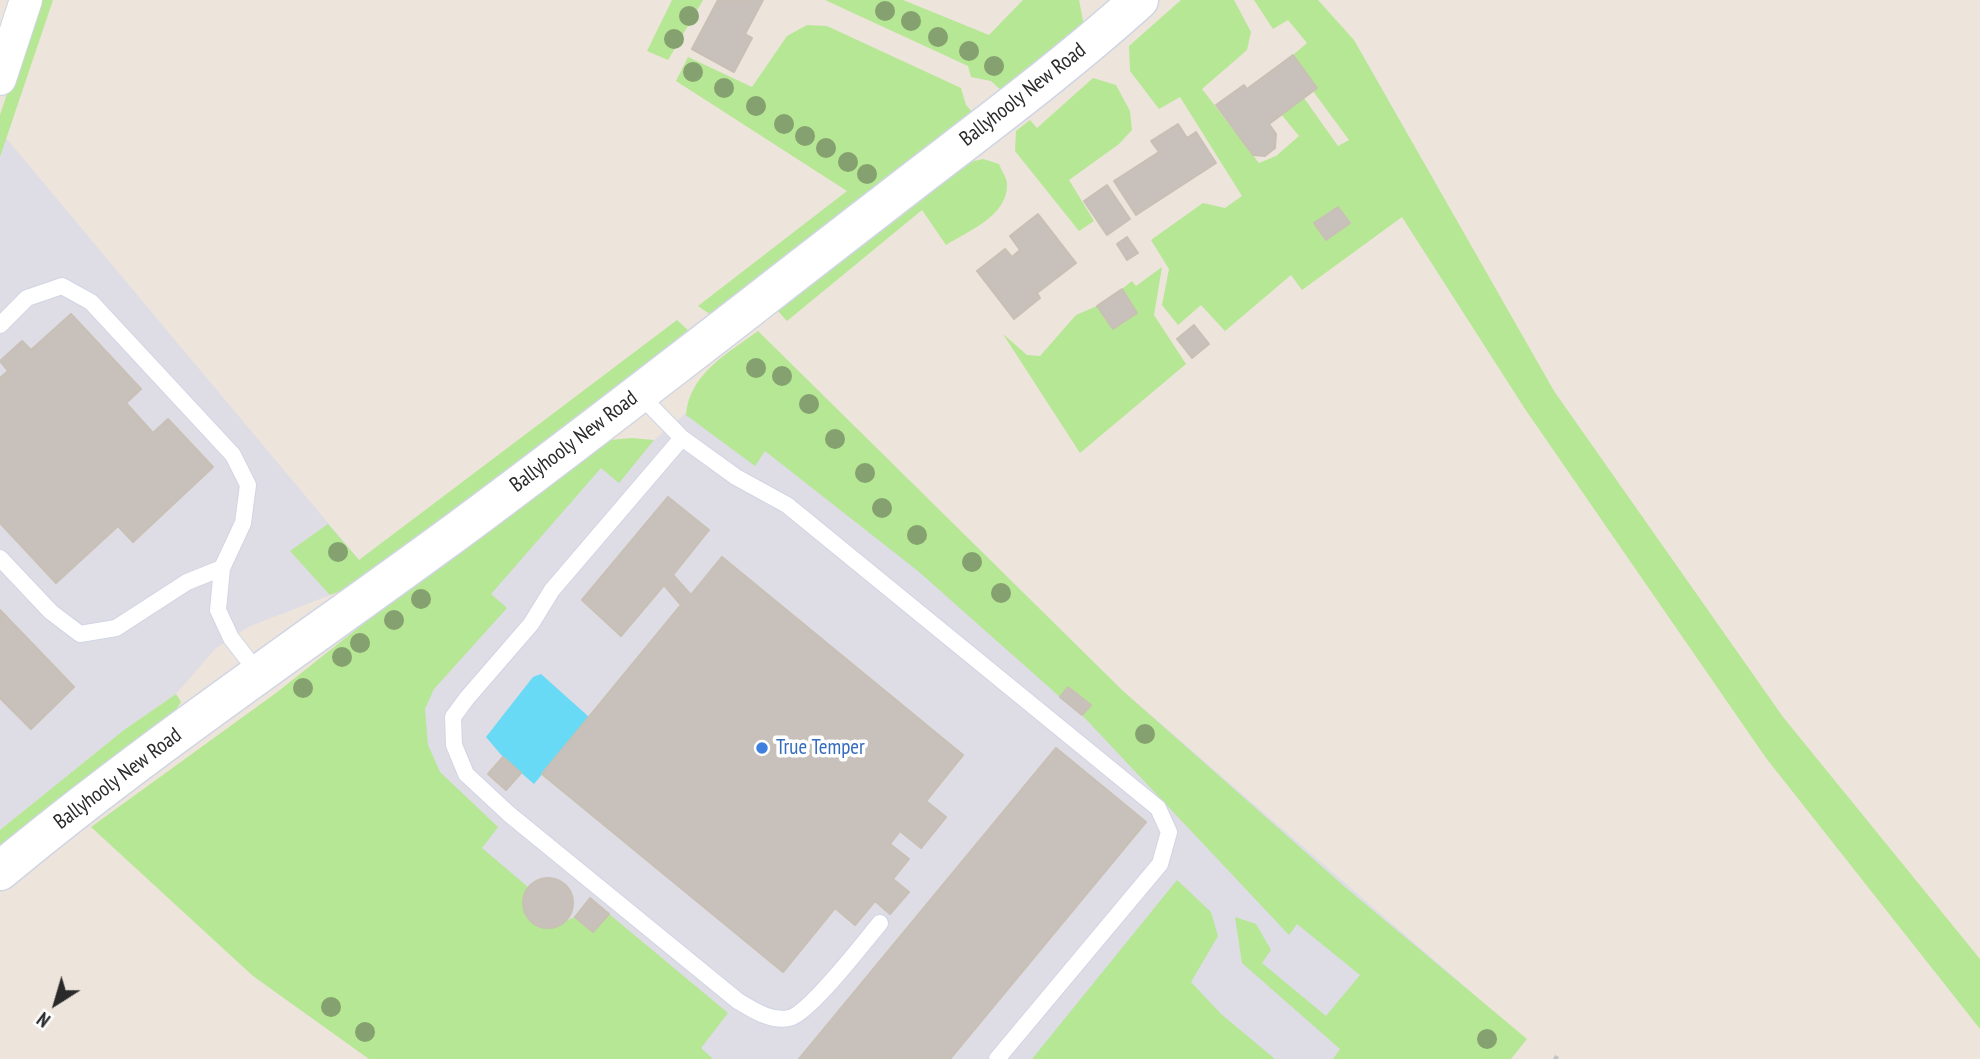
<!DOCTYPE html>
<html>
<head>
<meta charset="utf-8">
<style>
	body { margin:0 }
	#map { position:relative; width:1980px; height:1059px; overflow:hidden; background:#ede4db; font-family:"PT Sans Narrow",sans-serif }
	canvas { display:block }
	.north { position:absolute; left:21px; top:968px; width:70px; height:70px; -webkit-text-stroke:5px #fff; paint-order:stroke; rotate:217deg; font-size:19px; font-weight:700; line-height:28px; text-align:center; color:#2a2a2a }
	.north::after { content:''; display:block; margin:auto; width:24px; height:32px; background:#2a2a2a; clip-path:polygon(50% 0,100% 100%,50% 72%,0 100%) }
</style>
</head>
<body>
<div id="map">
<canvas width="1980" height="1059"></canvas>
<div class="north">N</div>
</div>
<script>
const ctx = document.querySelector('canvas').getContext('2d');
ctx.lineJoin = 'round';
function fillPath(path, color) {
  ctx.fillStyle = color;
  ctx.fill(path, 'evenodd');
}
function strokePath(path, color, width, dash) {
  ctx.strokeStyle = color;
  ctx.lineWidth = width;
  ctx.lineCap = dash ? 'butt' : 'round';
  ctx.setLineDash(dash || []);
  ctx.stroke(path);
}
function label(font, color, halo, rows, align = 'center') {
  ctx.font = font + ' "PT Sans Narrow",sans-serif';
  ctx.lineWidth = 7;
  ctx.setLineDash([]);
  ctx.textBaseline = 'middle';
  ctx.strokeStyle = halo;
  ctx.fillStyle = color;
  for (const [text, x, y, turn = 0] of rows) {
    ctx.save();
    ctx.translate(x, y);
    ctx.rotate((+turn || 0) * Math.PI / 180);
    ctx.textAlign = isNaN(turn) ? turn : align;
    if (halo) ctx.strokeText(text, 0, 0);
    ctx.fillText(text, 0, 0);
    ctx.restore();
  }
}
const industrial = new Path2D(`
	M 6,138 L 359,560 L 366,581 L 248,627 L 215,649 L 176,694 L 124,730 L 0,830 L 0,157 Z
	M 770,343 L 1123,691 L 1477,997 L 1424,1059 L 677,1059 L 276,693 L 590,469 L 654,440 Z`);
const green = new Path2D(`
	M 38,0 L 53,0 L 0,157 L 0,115 Z
	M 672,0 L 703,0 L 668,60 L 647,51 Z
	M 825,0 L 903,0 L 989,35 L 1023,0 L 1079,0 L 1084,26 L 1004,93 L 991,81 L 971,77 L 968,66 Z
	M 1181,0 L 1234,0 L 1251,32 L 1247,50 L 1202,89 L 1259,163 L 1276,156 L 1299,136 L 1281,114 L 1304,98 L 1338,146 L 1349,140 L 1313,91 L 1317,88 L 1293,55 L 1307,43 L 1288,20 L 1273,29 L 1254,0 L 1318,0 L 1354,40 L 1554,391 L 1783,717 L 1980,959 L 1980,1029 L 1766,758 L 1525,409 L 1402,217 L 1302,290 L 1291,275 L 1225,331 L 1201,305 L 1178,325 L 1162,305 L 1169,269 L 1151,240 L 1203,203 L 1225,208 L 1242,196 L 1180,97 L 1159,109 L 1130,71 L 1129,46 Z
	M 807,25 L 827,26 L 961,88 L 966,105 L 975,115 L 714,317 L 698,306 L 847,191 L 676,81 L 688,57 L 752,87 L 787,36 Z
	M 1093,78 L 1116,85 L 1130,111 L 1132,130 L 1119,144 L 1069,180 L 1094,221 L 1079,231 L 1015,151 L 1016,131 L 1030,120 L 1037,128 Z
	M 983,159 L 999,164 C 1001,170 1007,178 1007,184 C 1008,216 968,231 946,245 L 922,210 L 787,321 L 777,310 L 961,164 Z
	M 1162,267 L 1154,315 L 1186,364 L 1080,453 L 1003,334 L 1027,355 L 1040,356 L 1076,315 L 1097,306 L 1113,329 L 1137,313 L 1122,289 L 1132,281 L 1136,286 Z
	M 677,320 L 691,333 L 366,581 L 330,595 L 290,551 L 328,524 L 359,560 Z
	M 758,331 L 1123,691 L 1345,887 L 1527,1039 L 1511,1059 L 1333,1059 L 1340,1049 L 1242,963 L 1235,917 L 1256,924 L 1271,950 L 1262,963 L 1326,1016 L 1360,975 L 1297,924 L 1289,935 L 1082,715 L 1090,705 L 1068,688 L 1060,697 L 918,571 L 765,451 L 755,466 L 686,415 C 689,374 728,353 758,331 Z
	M 632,438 L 654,440 L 619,483 L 601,468 L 491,594 L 507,608 L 434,689 L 425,709 L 428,745 L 440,772 L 498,827 L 482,848 L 528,887 C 518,907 527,925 549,928 L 575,917 L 593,932 L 609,914 L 728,1013 L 701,1048 L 713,1059 L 369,1059 L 253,976 L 91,827 L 276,693 L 575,456 L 598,441 Z
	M 176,694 L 181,702 L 168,722 L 0,854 L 0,830 L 124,730 Z
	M 1177,880 L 1211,912 L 1218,936 L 1191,982 L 1221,1014 L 1275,1059 L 1032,1059 Z`);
const water = new Path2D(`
	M 541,674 L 589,717 L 534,784 L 503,757 L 486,737 L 533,677 Z`);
const building = new Path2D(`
	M 718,0 L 763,0 L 745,34 L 752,38 L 734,72 L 692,49 Z
	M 1293,55 L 1317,88 L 1269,124 L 1276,134 L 1275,148 L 1265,156 L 1253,155 L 1216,105 L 1244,85 L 1247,89 Z
	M 1178,124 L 1187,138 L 1196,132 L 1216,163 L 1136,215 L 1114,181 L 1159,152 L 1151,141 Z
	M 1107,185 L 1130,219 L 1107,235 L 1084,201 Z
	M 1338,207 L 1350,223 L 1326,240 L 1314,223 Z
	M 1038,214 L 1076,263 L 1037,293 L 1040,298 L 1014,319 L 977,271 L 1005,249 L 1012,257 L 1020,250 L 1010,236 Z
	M 1127,237 L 1138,253 L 1127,260 L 1117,244 Z
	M 1122,289 L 1137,313 L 1113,329 L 1097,306 Z
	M 71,314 L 141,389 L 126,403 L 153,433 L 168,419 L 213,467 L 133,542 L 118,526 L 56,583 L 0,523 L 0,378 L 8,371 L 0,361 L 22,341 L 31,350 Z
	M 1194,325 L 1209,344 L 1192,358 L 1177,339 Z
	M 668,497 L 709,530 L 673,575 L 691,595 L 722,557 L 963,755 L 926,801 L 946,817 L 921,848 L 900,831 L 890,844 L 909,859 L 893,879 L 909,892 L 890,914 L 875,901 L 855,925 L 835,908 L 783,972 L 542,774 L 681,605 L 664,585 L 621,636 L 582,600 Z
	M 0,610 L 74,687 L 31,729 L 0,698 Z
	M 1068,687 L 1091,705 L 1082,715 L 1060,697 Z
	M 1056,748 L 1146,822 L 950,1059 L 799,1059 Z
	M 503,757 L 521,773 L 506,790 L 488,774 Z
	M523 903a25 25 0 1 1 50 0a25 25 0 1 1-50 0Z
	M 590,898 L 609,914 L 593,932 L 575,917 Z`);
const path = new Path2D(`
	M 1554,1057 L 1558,1059`);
const service = new Path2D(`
	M 0,325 L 27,298 L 62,286 L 91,302 L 233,455 L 248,485 L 243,523 L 222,568 L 218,610 L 231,638 L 259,674
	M 638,393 L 682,438 L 736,477 L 787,505 L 1158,808 L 1169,832 L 1160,864 L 997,1059
	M 682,438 L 552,590 L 531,624 L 467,698 L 453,717 L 454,745 L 466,774 L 509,814 L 738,1001 C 752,1009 770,1022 789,1018 C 809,1014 864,942 880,923
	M 0,558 L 51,612 L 80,634 L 116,628 L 187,582 L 222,568`);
const minor = new Path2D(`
	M 0,79 L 26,0`);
const secondary = new Path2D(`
	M 0,871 C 142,753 296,649 445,540 C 592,432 736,318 880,207 C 967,139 1057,74 1139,0`);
const trees = [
	[885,11],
	[689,16],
	[911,21],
	[938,37],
	[674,39],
	[969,51],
	[994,66],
	[693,72],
	[724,88],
	[756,106],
	[784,124],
	[805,136],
	[826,148],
	[848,162],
	[867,174],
	[756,368],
	[782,376],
	[809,404],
	[835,439],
	[865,473],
	[882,508],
	[917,535],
	[338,552],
	[972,562],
	[1001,593],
	[421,599],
	[394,620],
	[360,643],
	[342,657],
	[303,688],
	[1145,734],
	[331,1007],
	[365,1032],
	[1487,1039]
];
const markers = [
	[762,748,7,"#3f7fe0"]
];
const streetNames = [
	["Ballyhooly New Road",1023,95,-38],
	["Ballyhooly New Road",574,442,-37],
	["Ballyhooly New Road",118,779,-37]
];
const shopNames = [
	["True Temper",776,748]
];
fillPath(industrial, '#dedce5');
fillPath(green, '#b6e794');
fillPath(water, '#68daf5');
fillPath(building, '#c8c1bb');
strokePath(building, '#c8c0b5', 2);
strokePath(service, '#d0d5e4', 18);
strokePath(minor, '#d0d5e4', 34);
strokePath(secondary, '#d0d5e4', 41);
strokePath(path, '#c3c3c3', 4.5, [5, 3.5]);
strokePath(service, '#fff', 16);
strokePath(minor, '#fff', 32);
strokePath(secondary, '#fff', 38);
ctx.fillStyle = '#84a16f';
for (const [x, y] of trees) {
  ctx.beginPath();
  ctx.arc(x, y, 10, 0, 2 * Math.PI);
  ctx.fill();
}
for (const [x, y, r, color] of markers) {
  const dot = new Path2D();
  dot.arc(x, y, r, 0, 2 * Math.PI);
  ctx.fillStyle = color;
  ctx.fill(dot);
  strokePath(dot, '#fff', 2.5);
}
label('21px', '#2a2a2a', '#fff', streetNames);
label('21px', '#366cbe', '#fff', shopNames, 'left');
</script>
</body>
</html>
